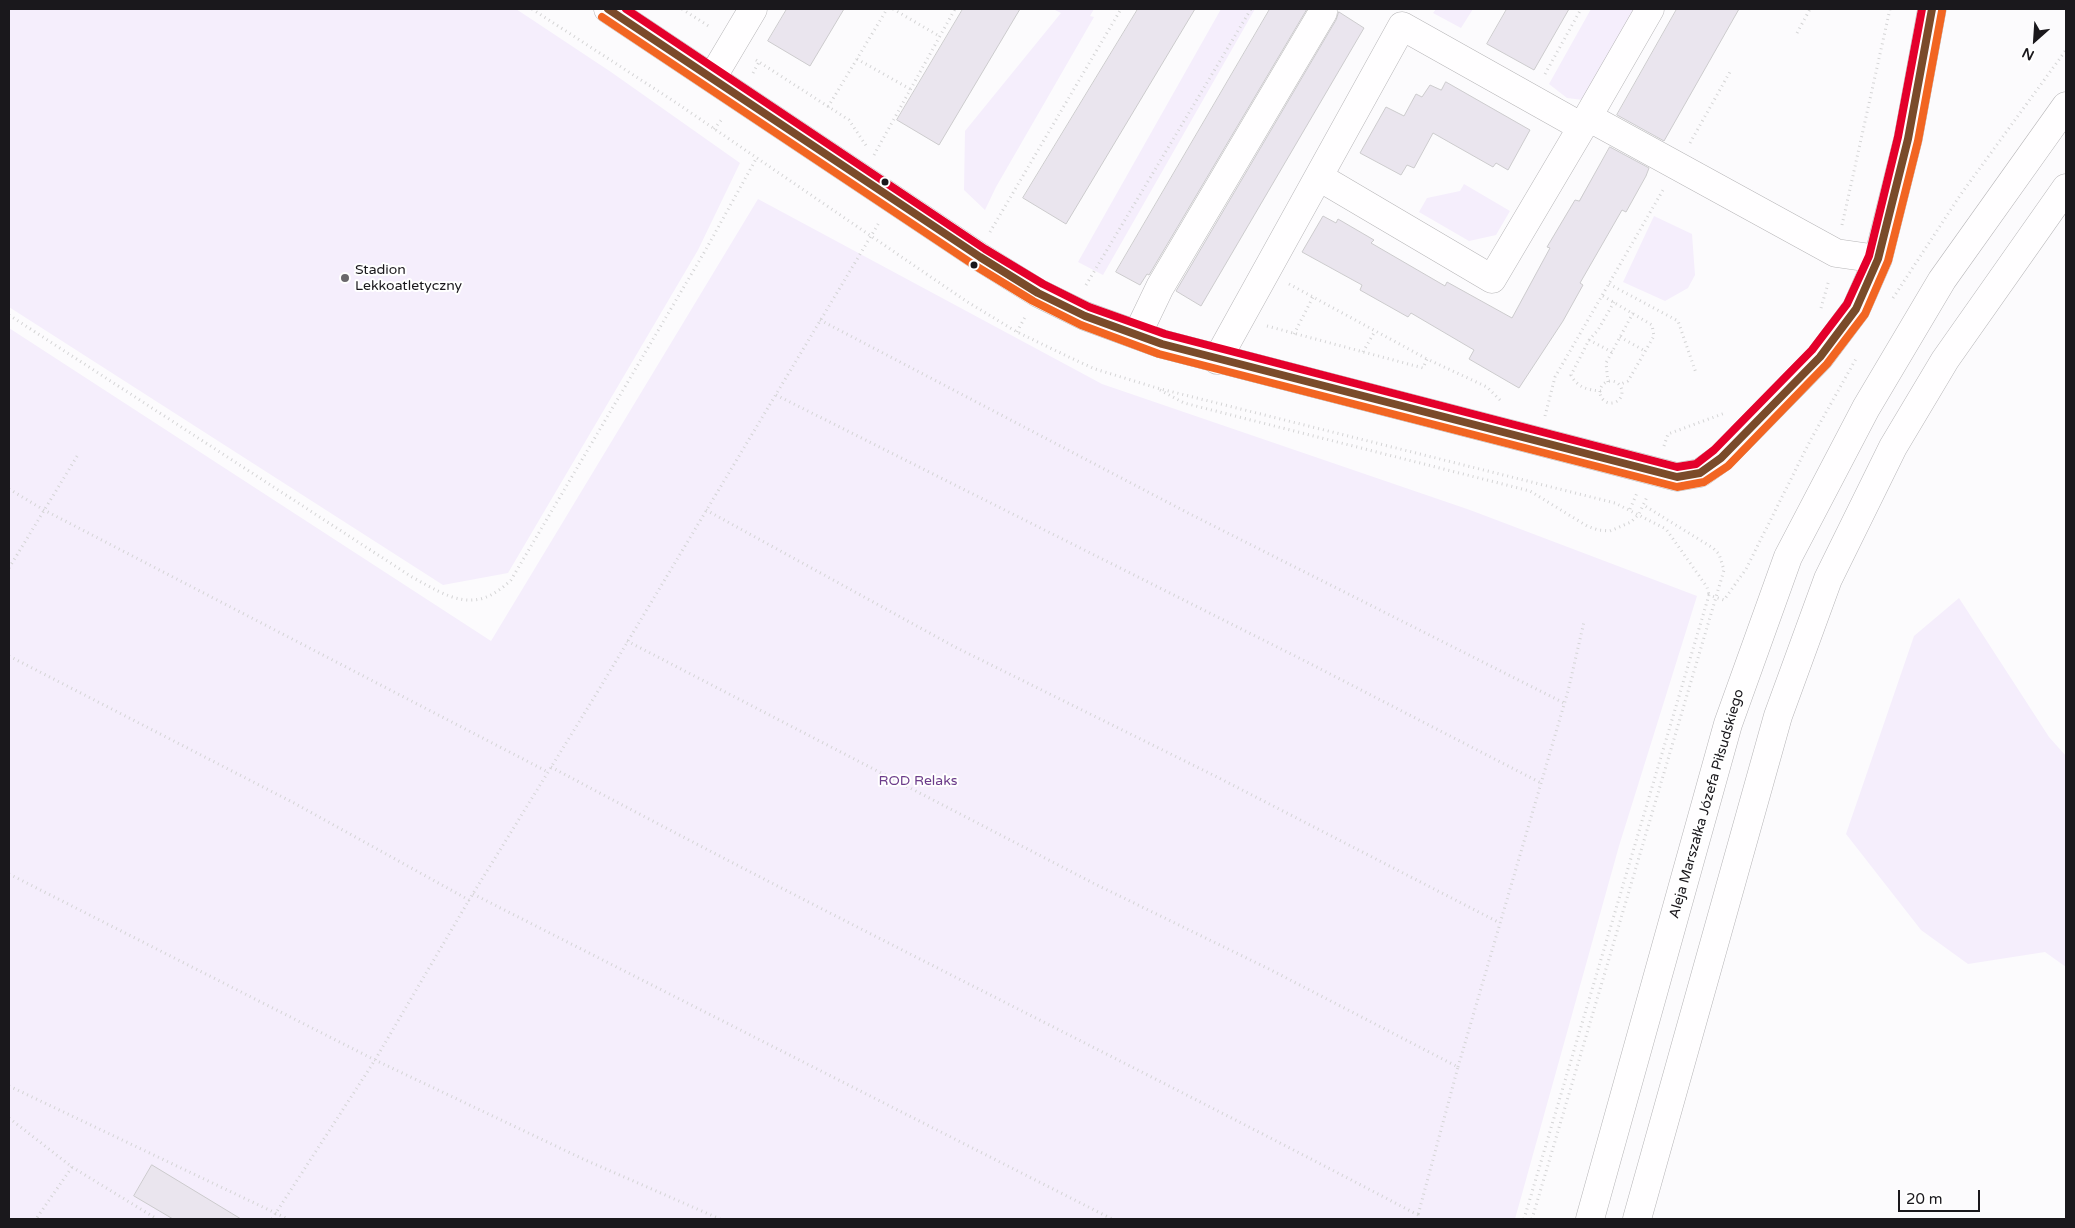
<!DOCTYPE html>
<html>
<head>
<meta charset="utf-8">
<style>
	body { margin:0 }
	#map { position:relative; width:2075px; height:1228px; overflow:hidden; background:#fcfbfd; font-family:"Varela Round",sans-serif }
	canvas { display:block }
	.frame { position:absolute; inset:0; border:10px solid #1a181c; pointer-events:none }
	.north { position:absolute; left:2010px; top:15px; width:50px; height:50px; -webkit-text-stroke:4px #fff; paint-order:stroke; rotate:206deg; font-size:14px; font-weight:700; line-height:20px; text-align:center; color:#1a181c }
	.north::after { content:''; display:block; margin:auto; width:18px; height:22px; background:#1a181c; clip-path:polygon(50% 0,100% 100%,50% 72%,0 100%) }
	.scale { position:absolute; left:1898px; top:1190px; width:82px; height:22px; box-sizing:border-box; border:2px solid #1a181c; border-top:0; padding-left:6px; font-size:15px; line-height:18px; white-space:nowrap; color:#1a181c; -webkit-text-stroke:4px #fff; paint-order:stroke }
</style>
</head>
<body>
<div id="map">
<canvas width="2075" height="1228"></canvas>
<div class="frame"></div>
<div class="north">N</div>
<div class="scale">20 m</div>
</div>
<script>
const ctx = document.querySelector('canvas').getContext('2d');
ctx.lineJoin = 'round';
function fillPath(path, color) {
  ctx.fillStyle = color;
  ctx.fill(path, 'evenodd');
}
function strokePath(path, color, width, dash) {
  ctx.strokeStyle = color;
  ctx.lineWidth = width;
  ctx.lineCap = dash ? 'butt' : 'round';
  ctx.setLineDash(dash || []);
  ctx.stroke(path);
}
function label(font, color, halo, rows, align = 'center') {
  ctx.font = font + ' "Varela Round",sans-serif';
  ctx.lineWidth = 4;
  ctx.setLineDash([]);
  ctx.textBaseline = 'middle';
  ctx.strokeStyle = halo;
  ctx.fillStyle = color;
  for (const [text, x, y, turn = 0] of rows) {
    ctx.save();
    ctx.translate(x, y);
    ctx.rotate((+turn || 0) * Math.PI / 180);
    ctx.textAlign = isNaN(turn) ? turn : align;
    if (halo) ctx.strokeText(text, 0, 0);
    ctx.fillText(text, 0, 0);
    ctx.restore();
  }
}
const green = new Path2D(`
	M 9,9 L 516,9 L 611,72 L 740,163 L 698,250 L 508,573 L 443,585 L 9,307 Z
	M 1053,9 L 1094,9 L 1090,16 L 1094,17 L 996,187 L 985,210 L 964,190 L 965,131 L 1061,13 Z
	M 1221,9 L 1255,9 L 1103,275 L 1078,262 Z
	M 1436,9 L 1473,9 L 1461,28 L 1433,13 Z
	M 1591,9 L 1638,9 L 1583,100 L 1567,98 L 1549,84 Z
	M 1464,184 L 1510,211 L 1496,235 L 1469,241 L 1419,212 L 1427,198 L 1460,191 Z
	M 758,199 L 1102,384 L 1470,510 L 1697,596 L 1619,846 L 1515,1219 L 9,1219 L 9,328 L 491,641 Z
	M 1654,216 L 1692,234 L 1695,275 L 1688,288 L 1665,301 L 1623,282 Z
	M 1959,598 L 2049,737 L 2066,756 L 2066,967 L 2045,952 L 1968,964 L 1921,930 L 1846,834 L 1914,636 Z`);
const building = new Path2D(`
	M 787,9 L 844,9 L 810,66 L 768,41 Z
	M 963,9 L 1020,9 L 939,145 L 897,120 Z
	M 1138,9 L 1195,9 L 1066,224 L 1023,198 Z
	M 1270,9 L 1307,9 L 1149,275 L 1147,274 L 1140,285 L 1116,272 Z
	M 1507,9 L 1569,9 L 1534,70 L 1487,44 Z
	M 1677,9 L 1739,9 L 1664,141 L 1617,115 Z
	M 1339,12 L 1364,28 L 1201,306 L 1176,291 L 1336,20 Z
	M 1446,82 L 1530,130 L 1508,170 L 1496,163 L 1493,167 L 1433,133 L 1414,168 L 1407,165 L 1401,175 L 1360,153 L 1386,107 L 1404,116 L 1416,94 L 1422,97 L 1430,85 L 1441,90 Z
	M 1610,147 L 1649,168 L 1646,176 L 1626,212 L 1622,210 L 1580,283 L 1583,285 L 1563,321 L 1519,388 L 1469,359 L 1474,350 L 1411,313 L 1408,317 L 1360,290 L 1362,285 L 1302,252 L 1323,216 L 1336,223 L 1338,219 L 1374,240 L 1371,243 L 1445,286 L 1447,282 L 1512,318 L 1550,248 L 1547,247 L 1575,200 L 1579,201 Z
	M 152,1165 L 241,1219 L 173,1219 L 134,1196 Z`);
const path = new Path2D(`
	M 532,9 L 678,104 L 966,301 L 1017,332 L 1071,358 L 1095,369 L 1157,388 L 1615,503 L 1666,529 L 1707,587 L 1709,595
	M 682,9 L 710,27
	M 893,9 L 939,36
	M 1797,33 L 1810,9
	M 857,59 L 910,89
	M 756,60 L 849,120 L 867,147
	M 753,73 L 759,62
	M 1545,74 L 1581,9
	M 828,107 L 887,9
	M 714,129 L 723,118
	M 1690,143 L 1731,70
	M 874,155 L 955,9
	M 1842,225 L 1890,9
	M 990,232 L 1121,9
	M 1289,284 L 1427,359
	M 1609,284 L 1678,321 L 1696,373
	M 1086,285 L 1251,9
	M 1603,296 L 1652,325 L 1654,336 L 1628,381 L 1619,385
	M 1893,298 L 1961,194 L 2066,50
	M 1821,308 L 1829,280
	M 9,315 L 412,577 C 450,598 475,615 511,580 L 705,251 L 756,159
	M 820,320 L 1190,514 L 1564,703
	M 1267,326 L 1423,368 L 1427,359 L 1487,387 L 1502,402
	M 1017,332 L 1025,317
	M 1294,334 L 1313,297
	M 1620,337 L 1645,351
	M 1589,340 L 1612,352
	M 1363,352 L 1375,331
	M1600 392a11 11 0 1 1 22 0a11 11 0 1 1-22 0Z
	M 1608,382 L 1606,363 L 1633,313
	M 1160,390 L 1184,403 L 1530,491 L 1587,526 L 1598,530 L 1610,531 L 1631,522 L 1639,514 L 1647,497
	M 1601,391 C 1587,390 1577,387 1571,375 L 1589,340 L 1598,330 L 1614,302
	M 776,395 L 1305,661 L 1541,783
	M 1545,416 L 1555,377 L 1663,190
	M 1664,446 L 1668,434 L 1725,413
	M 9,489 L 44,510 L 548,772
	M 1630,509 L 1637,493
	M 706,510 L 955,647 L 1217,777 L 1500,923
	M 9,568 L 79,453
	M 627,641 L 1093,883 L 1269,969 L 1458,1067 L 1418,1215
	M 9,656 L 294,803 L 469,900 L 592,701 L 880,221
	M 551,767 C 838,921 1130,1063 1418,1215 L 1417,1219
	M 9,874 L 375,1060 L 583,1159 L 720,1219
	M 473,894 L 1112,1219
	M 1458,1067 L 1568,691 L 1584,622
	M 9,1086 L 288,1219
	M 9,1118 L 72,1167 L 36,1219
	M 72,1167 L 157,1219
	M 272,1219 L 375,1060 L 469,900
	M 1524,1219 L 1709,595 L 1724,600 L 1746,569 L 1810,441 L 1857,357
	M 1532,1219 L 1724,570 L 1719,554 L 1713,548 L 1645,506`);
const minor = new Path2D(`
	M 608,9 L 980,257 L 1038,293 L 1085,316 L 1162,344 L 1677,477 L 1700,473 L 1721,458 L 1820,357 L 1856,309 L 1878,259 L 1908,139 L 1932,9
	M 712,78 L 753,9
	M 1588,117 L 1836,253 L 1878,259
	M 1319,177 L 1492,279 L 1582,127
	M 1137,335 L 1160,287 L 1323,12
	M 1217,360 L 1402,26 L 1582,127 L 1650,9`);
const major = new Path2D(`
	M 1590,1219 L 1728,724 L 1788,557 L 1866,408 L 1942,280 L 2066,106
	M 1637,1219 L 1778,716 L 1828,579 L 1893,447 L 1945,360 L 2066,188`);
const bus1 = new Path2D(`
	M 608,9 L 980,257 L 1038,293 L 1085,316 L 1162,344 L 1677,477 L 1700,473 L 1721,458 L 1820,357 L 1856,309 L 1878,259 L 1908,139 L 1932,9`);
const bus2 = new Path2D(`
	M 602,17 L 974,265 L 1033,301 L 1081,325 L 1159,354 L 1677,487 L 1704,482 L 1728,466 L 1827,364 L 1865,314 L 1888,261 L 1918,141 L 1942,11`);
const bus3 = new Path2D(`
	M 626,9 L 985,249 L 1043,284 L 1089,307 L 1165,334 L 1677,467 L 1696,464 L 1714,450 L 1812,350 L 1847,304 L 1869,256 L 1898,137 L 1922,9`);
const markers = [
	[885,182,4.5,"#1a181c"],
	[974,265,4.5,"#1a181c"],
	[345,278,5,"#69676b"]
];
const poiNames = [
	["Stadion",355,270],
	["Lekkoatletyczny",355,286]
];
const parkNames = [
	["ROD Relaks",918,781]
];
const streetNames = [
	["Aleja Marszałka Józefa Piłsudskiego",1707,804,-74]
];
fillPath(green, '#f5eefc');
fillPath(building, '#eae5ee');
strokePath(building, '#cccbcd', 1);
strokePath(minor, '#b7b6b8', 29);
strokePath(major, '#b7b6b8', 29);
strokePath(path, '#d4d4d5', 3, [1, 4]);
strokePath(minor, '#fffeff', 28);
strokePath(major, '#fffeff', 28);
strokePath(bus1, '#7a4b2a', 8);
strokePath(bus2, '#f26522', 8);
strokePath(bus3, '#e4002b', 8);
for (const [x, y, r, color] of markers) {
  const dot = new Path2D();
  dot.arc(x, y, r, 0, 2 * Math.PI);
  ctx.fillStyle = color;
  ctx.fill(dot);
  strokePath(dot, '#fff', 2);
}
label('14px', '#1a181c', '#fff', poiNames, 'left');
label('14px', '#6c3c8a', '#fff', parkNames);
label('14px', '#1a181c', '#fff', streetNames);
</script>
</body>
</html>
